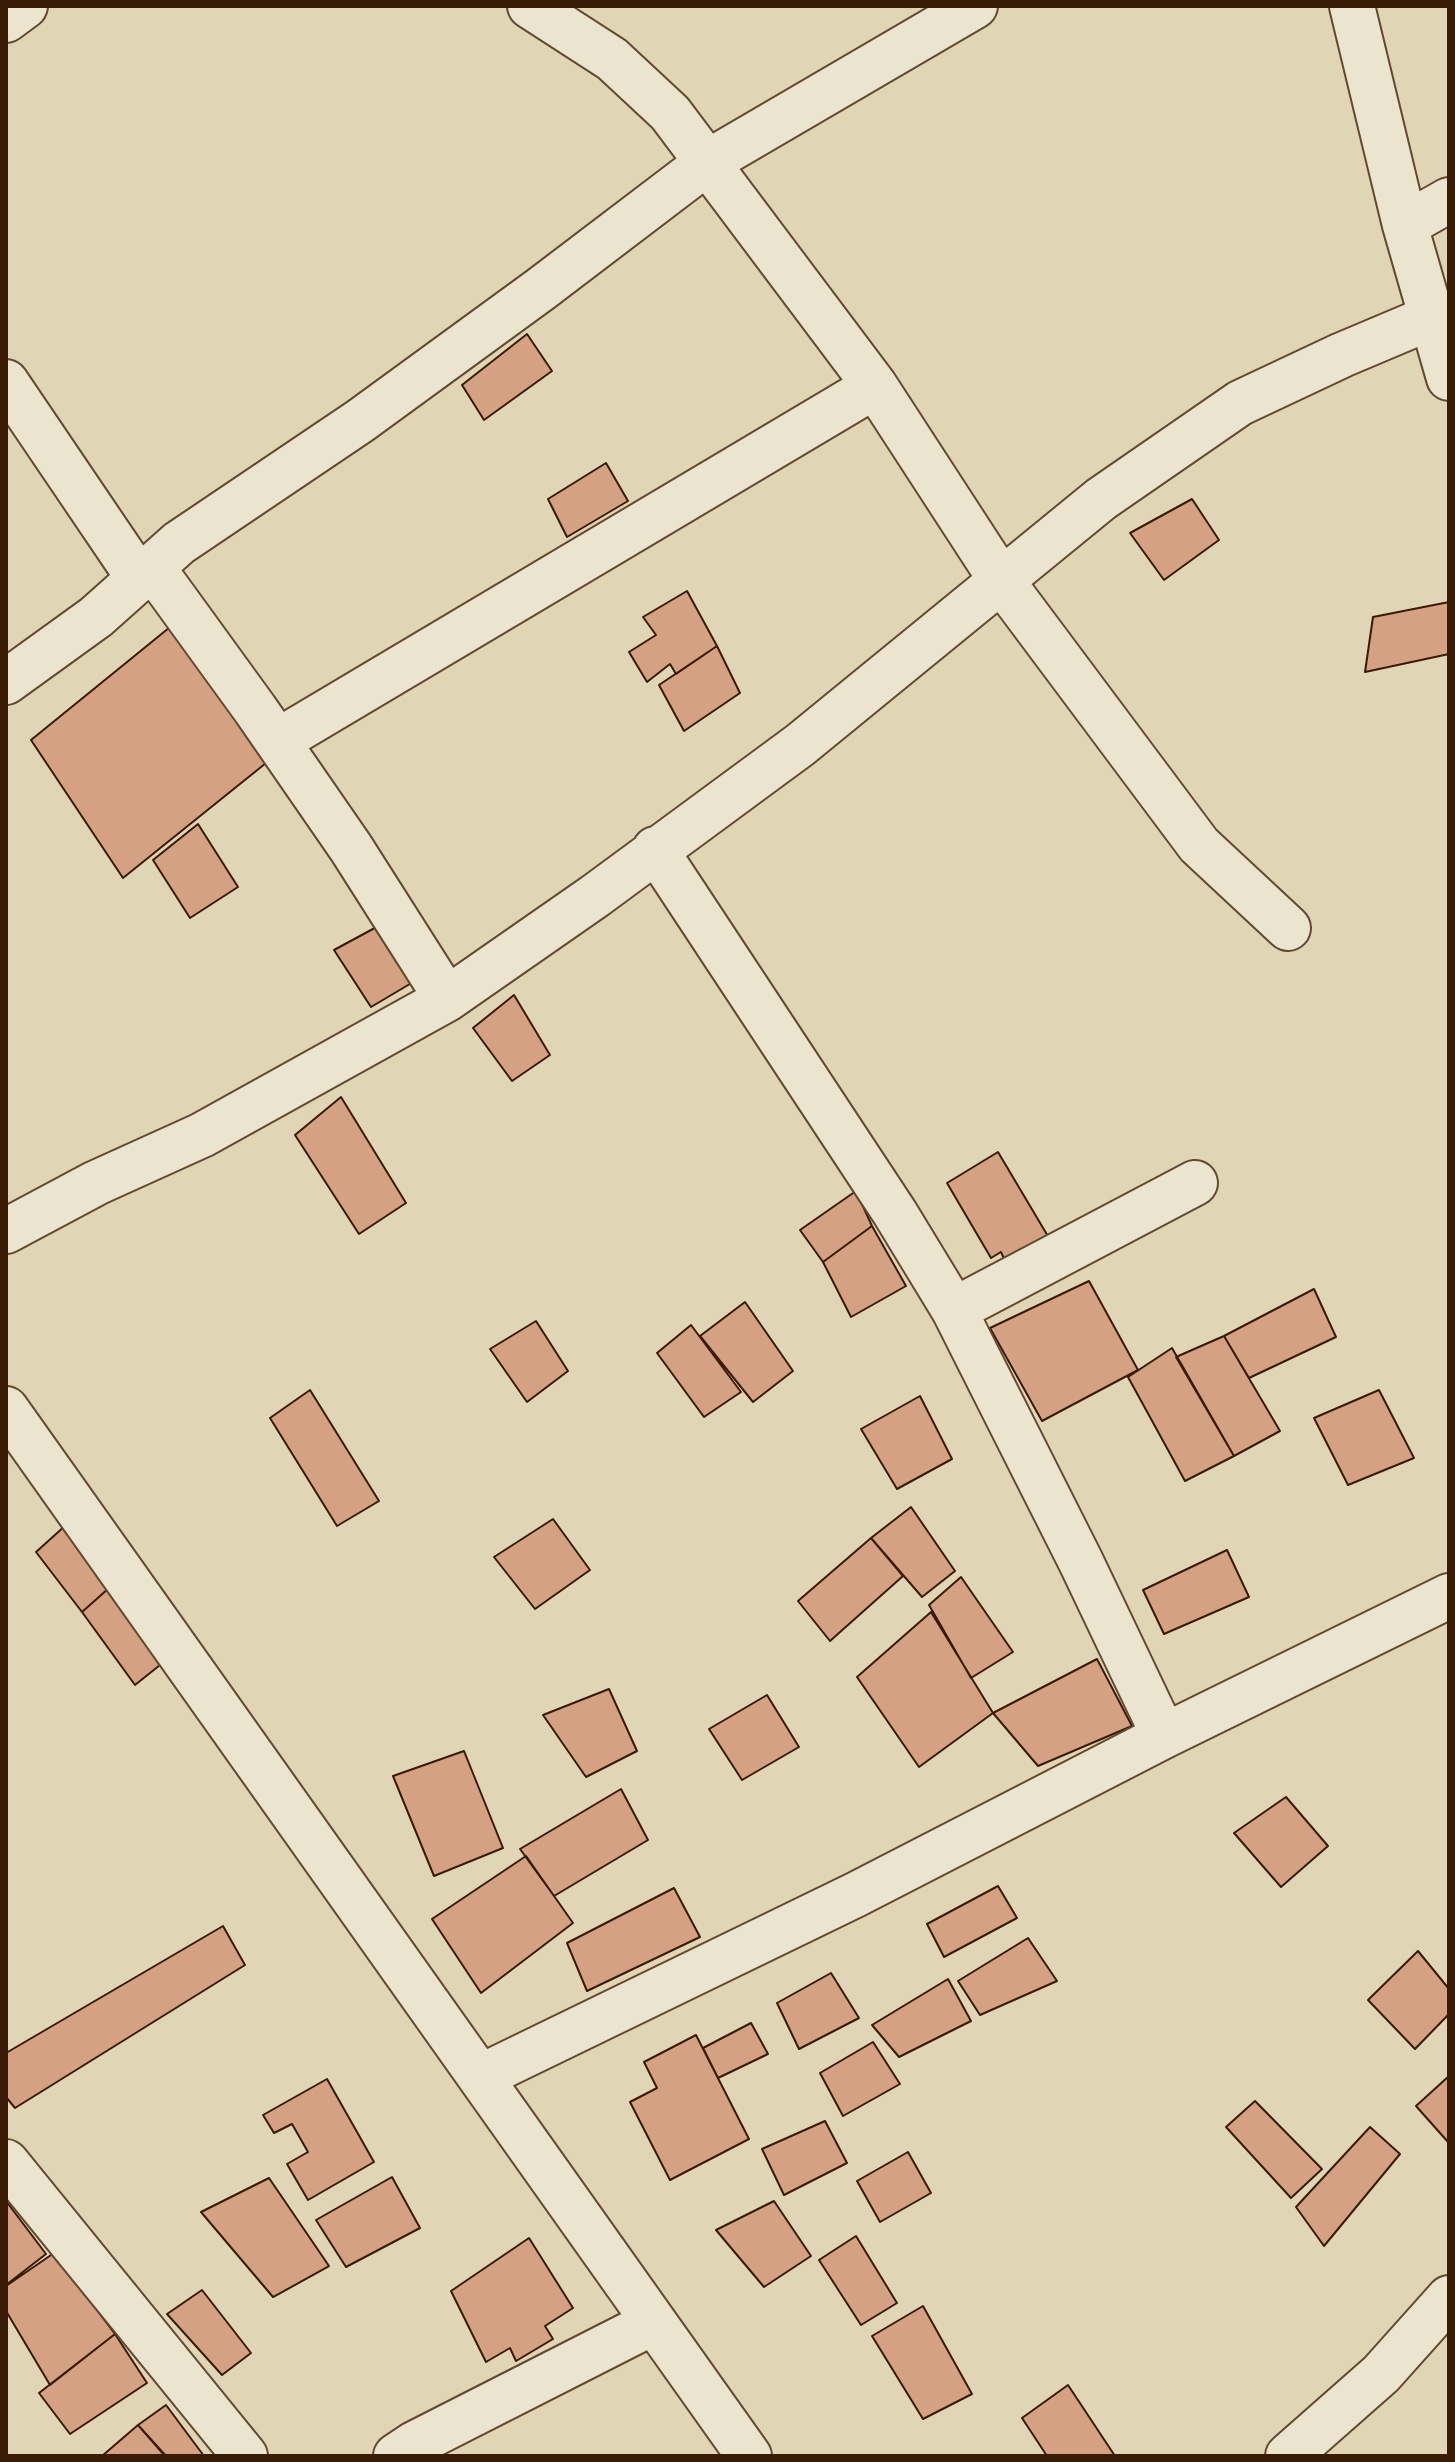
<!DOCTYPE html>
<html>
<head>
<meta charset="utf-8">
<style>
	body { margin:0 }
	#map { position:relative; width:1455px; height:2462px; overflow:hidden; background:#e0d6b5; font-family:"IM FELL English",serif }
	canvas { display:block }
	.frame { position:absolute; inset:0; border:8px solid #391a04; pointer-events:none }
</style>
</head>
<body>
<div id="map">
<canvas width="1455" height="2462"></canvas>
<div class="frame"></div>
</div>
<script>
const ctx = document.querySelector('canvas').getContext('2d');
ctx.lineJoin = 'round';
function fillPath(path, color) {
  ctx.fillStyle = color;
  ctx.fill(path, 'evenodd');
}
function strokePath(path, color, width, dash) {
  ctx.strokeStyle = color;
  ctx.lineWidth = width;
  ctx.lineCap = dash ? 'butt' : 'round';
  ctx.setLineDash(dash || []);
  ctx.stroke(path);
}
const building = new Path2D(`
	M 527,334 L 552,371 L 484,420 L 462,385 Z
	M 606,463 L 628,501 L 567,537 L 548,499 Z
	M 1192,499 L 1219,540 L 1164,580 L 1130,533 Z
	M 687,591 L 717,646 L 676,674 L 670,664 L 647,682 L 629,652 L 656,635 L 643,617 Z
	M 1449,602 L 1449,654 L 1365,672 L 1373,617 Z
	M 175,623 L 271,759 L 123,878 L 31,740 Z
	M 717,646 L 740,693 L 684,731 L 659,685 Z
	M 198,824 L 238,887 L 190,918 L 153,860 Z
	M 384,923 L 420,978 L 371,1007 L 334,950 Z
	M 514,995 L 550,1055 L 512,1081 L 473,1028 Z
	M 341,1097 L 406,1203 L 359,1234 L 295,1135 Z
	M 998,1152 L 1052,1243 L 1009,1270 L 1001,1252 L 991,1258 L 947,1183 Z
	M 856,1191 L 872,1226 L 823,1262 L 800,1230 Z
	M 872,1226 L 906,1286 L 851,1317 L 823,1262 Z
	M 1089,1281 L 1138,1370 L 1042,1421 L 990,1328 Z
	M 1314,1289 L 1336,1337 L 1249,1378 L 1224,1336 Z
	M 745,1302 L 793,1371 L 753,1402 L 700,1336 Z
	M 536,1321 L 568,1371 L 527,1402 L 490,1349 Z
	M 691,1325 L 741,1392 L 704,1417 L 657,1353 Z
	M 1224,1336 L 1280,1431 L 1234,1456 L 1176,1357 Z
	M 1172,1348 L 1234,1456 L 1185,1481 L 1128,1377 Z
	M 310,1390 L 379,1501 L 337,1526 L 270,1418 Z
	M 1379,1390 L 1414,1458 L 1348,1485 L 1314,1418 Z
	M 920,1396 L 952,1459 L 897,1489 L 861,1429 Z
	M 911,1507 L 955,1571 L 922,1597 L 871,1538 Z
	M 553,1519 L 590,1570 L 535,1609 L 494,1557 Z
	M 66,1525 L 109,1588 L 82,1612 L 36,1552 Z
	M 871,1538 L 903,1576 L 830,1641 L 798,1601 Z
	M 1227,1550 L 1249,1597 L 1164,1634 L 1143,1590 Z
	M 961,1577 L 1013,1652 L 971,1678 L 929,1605 Z
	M 109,1588 L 165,1661 L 135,1685 L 82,1612 Z
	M 931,1612 L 993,1713 L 919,1767 L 857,1677 Z
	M 1097,1659 L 1132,1726 L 1038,1766 L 993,1713 Z
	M 609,1689 L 637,1751 L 586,1777 L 543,1715 Z
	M 767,1695 L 799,1747 L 742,1780 L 709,1729 Z
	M 464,1751 L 503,1848 L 434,1876 L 393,1776 Z
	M 621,1789 L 648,1840 L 554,1896 L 520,1849 Z
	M 1286,1797 L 1328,1846 L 1281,1887 L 1234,1833 Z
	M 526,1856 L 573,1923 L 481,1993 L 432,1919 Z
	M 998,1886 L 1017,1918 L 944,1957 L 927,1924 Z
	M 674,1888 L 700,1937 L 587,1991 L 567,1943 Z
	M 223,1926 L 245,1965 L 15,2108 L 6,2097 L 6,2053 Z
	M 1028,1938 L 1057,1981 L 980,2015 L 958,1981 Z
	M 1418,1951 L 1449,1989 L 1449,2014 L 1415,2049 L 1368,2000 Z
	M 831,1973 L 859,2018 L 799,2049 L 777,2003 Z
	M 948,1979 L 971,2021 L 899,2057 L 872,2025 Z
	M 751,2023 L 768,2054 L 718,2078 L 703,2048 Z
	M 696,2035 L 749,2139 L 670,2180 L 630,2102 L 657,2088 L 644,2062 Z
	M 873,2042 L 900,2084 L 843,2116 L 820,2073 Z
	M 1449,2076 L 1449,2141 L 1448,2142 L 1416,2106 Z
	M 327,2079 L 374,2162 L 308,2200 L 287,2164 L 308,2152 L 292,2124 L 274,2133 L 263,2115 Z
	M 1255,2101 L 1322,2169 L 1291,2198 L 1226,2127 Z
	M 825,2121 L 847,2163 L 784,2195 L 762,2149 Z
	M 1370,2127 L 1400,2154 L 1324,2246 L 1296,2207 Z
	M 908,2152 L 931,2193 L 880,2222 L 857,2181 Z
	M 392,2177 L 420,2228 L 346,2267 L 316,2220 Z
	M 269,2178 L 329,2266 L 273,2297 L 201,2212 Z
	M 6,2201 L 46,2254 L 6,2285 Z
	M 774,2201 L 811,2256 L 764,2287 L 716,2230 Z
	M 856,2236 L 897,2303 L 861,2325 L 819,2260 Z
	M 529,2238 L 573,2308 L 545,2326 L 553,2339 L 516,2361 L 510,2348 L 486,2362 L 451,2291 Z
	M 54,2253 L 115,2334 L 50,2385 L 6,2311 L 6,2286 Z
	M 202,2290 L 251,2353 L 222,2375 L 167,2314 Z
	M 923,2306 L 972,2394 L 923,2419 L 872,2336 Z
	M 115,2334 L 147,2383 L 70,2434 L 39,2393 Z
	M 1068,2385 L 1115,2456 L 1047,2456 L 1022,2418 Z
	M 166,2405 L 204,2456 L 166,2456 L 138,2425 Z
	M 138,2425 L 165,2456 L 102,2456 Z`);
const street = new Path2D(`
	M 530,6 L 612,59 L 670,113 L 875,386 L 1001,580 L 1199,845 L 1288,928
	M 1352,6 L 1405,225 L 1449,378
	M 6,20 L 25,6
	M 1405,225 L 1449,200
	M 6,382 L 140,580
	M 152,567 L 255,709 L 351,848 L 447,999
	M 6,682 L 96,617 L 179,543 L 360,421 L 541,289 L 708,162 L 975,6
	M 278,741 L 875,386
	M 655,849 L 895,1213 L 954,1310 L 1081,1562 L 1164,1736
	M 6,1231 L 96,1183 L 202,1135 L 447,999 L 595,896 L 800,745 L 1101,499 L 1240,403 L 1342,355 L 1432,317
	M 954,1310 L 1195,1183
	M 6,1409 L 749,2456
	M 480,2077 L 855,1895 L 1164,1736 L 1449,1596
	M 6,2162 L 245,2456
	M 396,2456 L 414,2444 L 654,2322
	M 1288,2456 L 1381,2374 L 1449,2298`);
fillPath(building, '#d4a282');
strokePath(building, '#391a04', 2);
strokePath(street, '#634930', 48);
strokePath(street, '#ebe4cf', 44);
</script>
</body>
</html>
